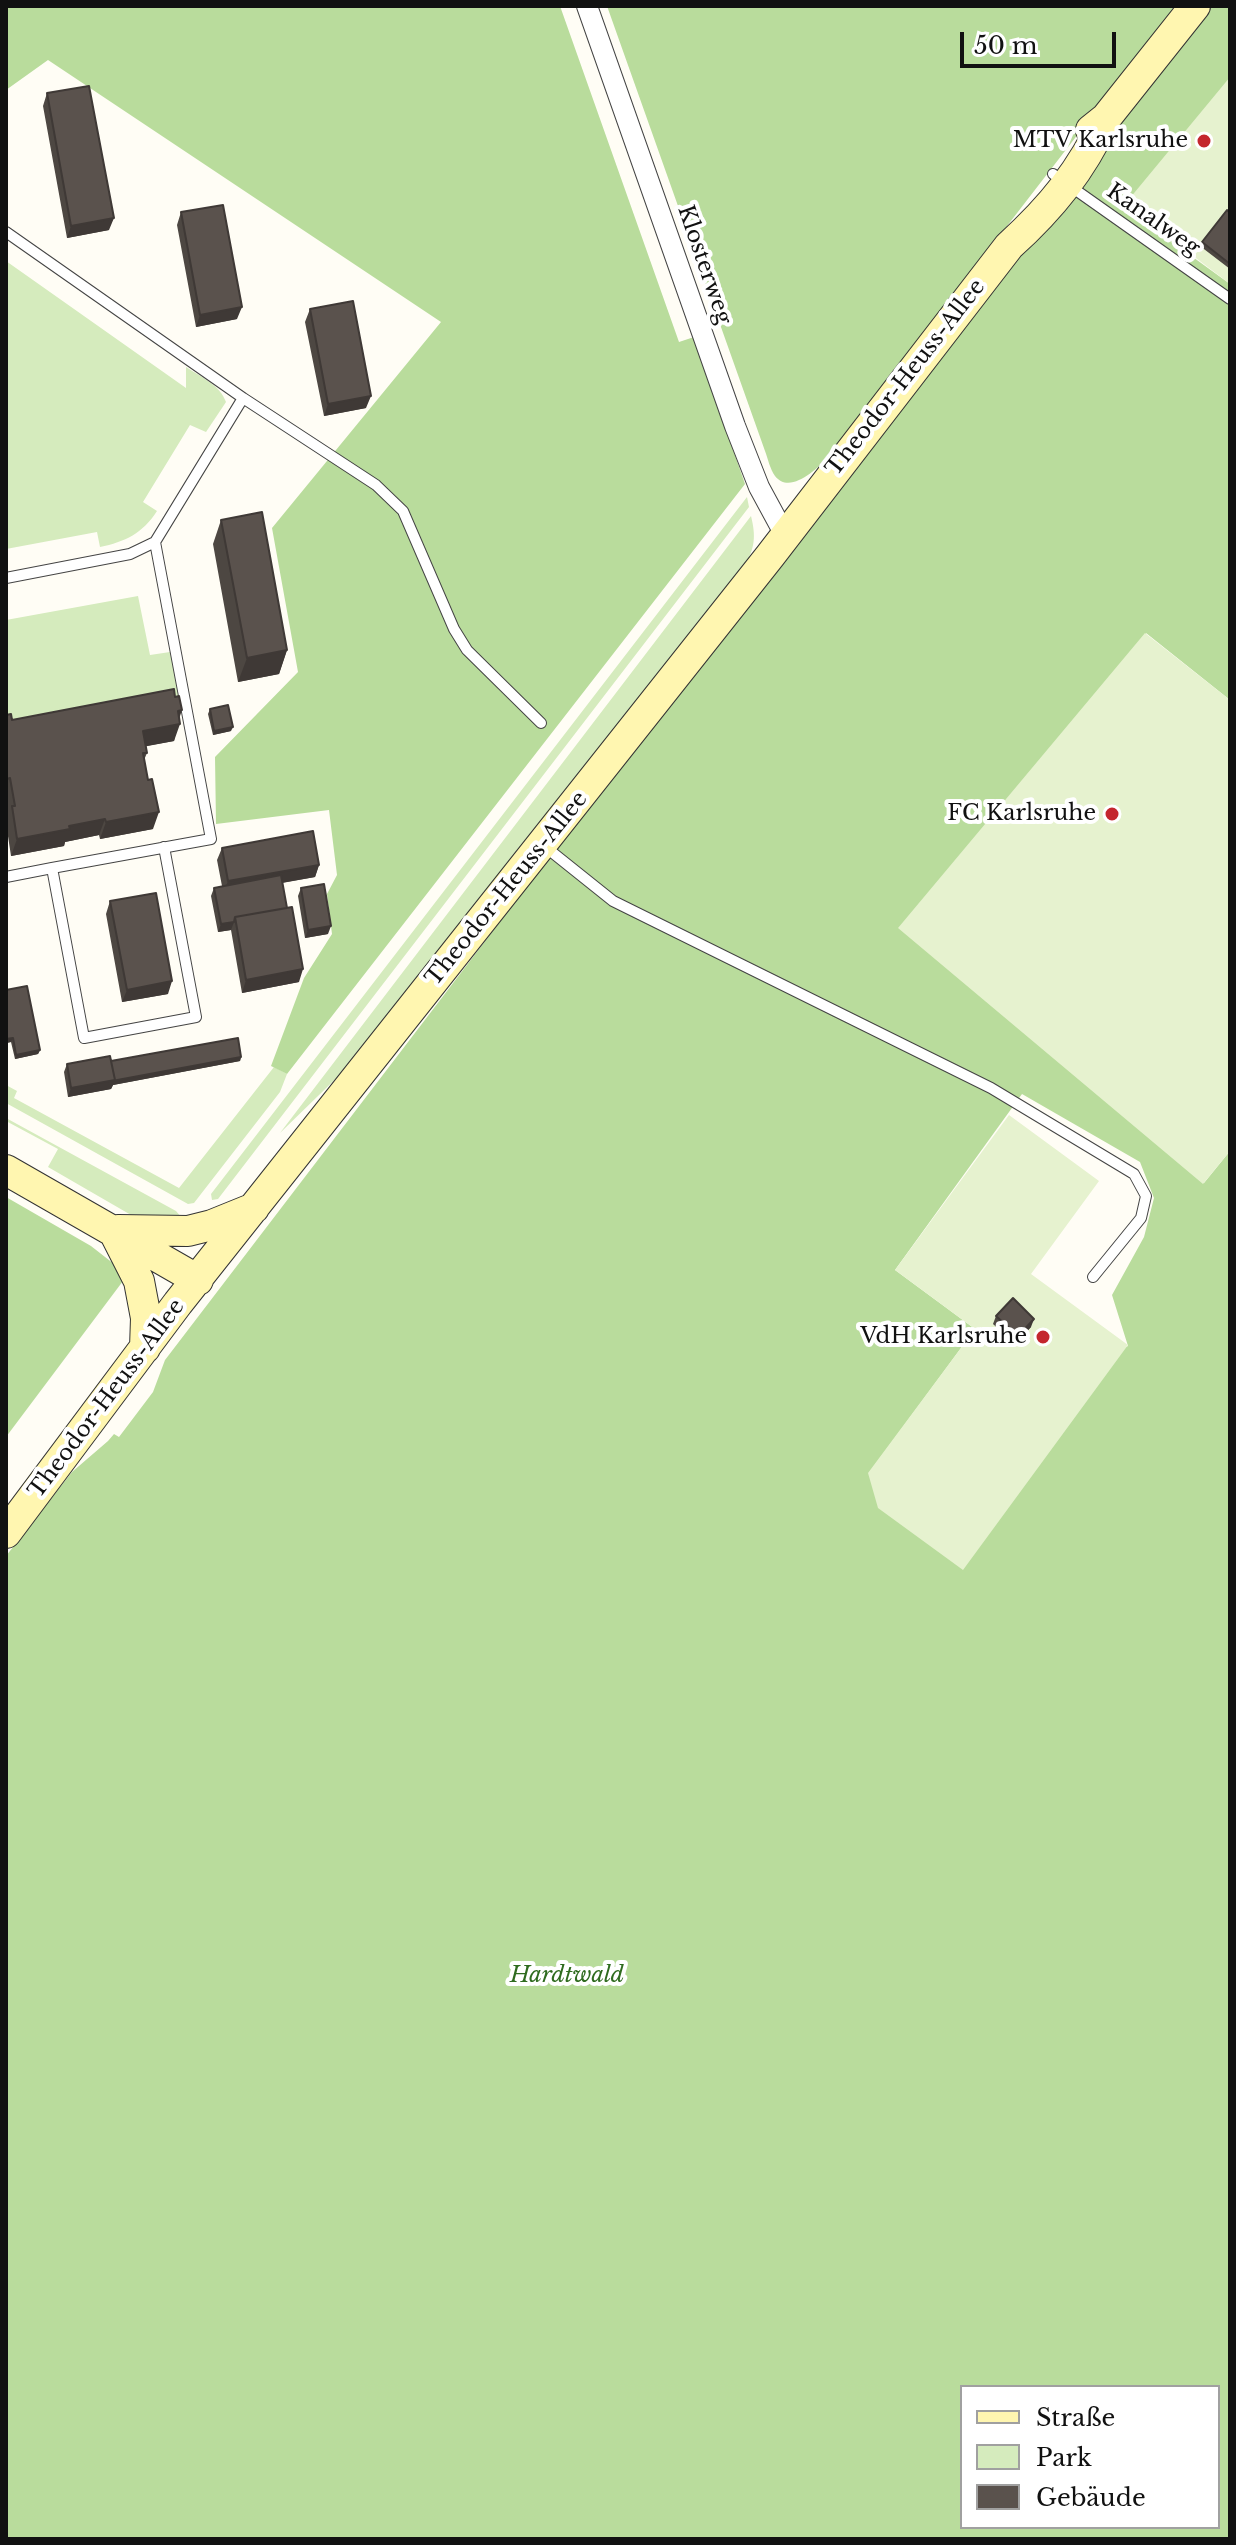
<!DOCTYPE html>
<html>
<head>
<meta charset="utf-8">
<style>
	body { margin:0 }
	#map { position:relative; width:1236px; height:2545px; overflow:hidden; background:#fffdf5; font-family:"Libre Baskerville",serif }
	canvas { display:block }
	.frame { position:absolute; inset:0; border:8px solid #111; pointer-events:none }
	.legend { position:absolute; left:960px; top:2385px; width:260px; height:144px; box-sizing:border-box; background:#fff; border:2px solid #a0a0a0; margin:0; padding:10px 14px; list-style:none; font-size:24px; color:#111 }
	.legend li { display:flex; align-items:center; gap:16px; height:40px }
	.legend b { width:40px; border:2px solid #a0a0a0 }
	.scale { position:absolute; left:960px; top:32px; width:156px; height:36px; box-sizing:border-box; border:4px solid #111; border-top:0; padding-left:10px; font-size:24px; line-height:28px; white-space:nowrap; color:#111; -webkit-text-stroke:6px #fff; paint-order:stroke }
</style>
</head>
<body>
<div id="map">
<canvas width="1236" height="2545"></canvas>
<div class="frame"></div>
<ul class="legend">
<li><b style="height:10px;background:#fff6b0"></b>Straße</li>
<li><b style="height:22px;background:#d5ebbd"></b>Park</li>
<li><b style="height:22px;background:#5a524d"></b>Gebäude</li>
</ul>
<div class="scale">50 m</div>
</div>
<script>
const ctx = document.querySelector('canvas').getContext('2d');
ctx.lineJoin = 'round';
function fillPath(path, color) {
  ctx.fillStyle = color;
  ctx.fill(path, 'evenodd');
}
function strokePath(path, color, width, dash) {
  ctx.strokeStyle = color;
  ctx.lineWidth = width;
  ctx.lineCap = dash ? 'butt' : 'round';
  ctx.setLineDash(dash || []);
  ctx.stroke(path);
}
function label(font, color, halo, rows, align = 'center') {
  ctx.font = font + ' "Libre Baskerville",serif';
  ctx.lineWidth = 8;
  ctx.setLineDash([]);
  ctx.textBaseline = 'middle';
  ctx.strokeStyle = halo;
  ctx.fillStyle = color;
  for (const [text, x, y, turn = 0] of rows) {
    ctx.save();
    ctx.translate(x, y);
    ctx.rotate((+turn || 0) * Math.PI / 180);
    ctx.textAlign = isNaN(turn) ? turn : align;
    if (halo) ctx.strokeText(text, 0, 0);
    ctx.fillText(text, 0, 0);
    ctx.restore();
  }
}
const green = new Path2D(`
	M 6,261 L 186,388 L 186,367 C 201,377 220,385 226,402 L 206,432 L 190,425 L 143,502 L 157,511 C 143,533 125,542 100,547 L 97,532 L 6,549 Z
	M 747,497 L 749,507 L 218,1199 L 212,1200 L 211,1194 Z
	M 751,516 C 756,536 755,548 745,565 L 357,1058 L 280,1133 Z
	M 138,596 L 150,655 L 170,652 L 180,703 L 6,736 L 6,620 Z
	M 274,1067 L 287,1074 L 280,1092 L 194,1203 L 188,1204 L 6,1103 L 6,1085 L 17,1091 L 14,1098 L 179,1188 Z
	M 6,1118 L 176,1211 L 182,1218 L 142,1219 L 131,1215 L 48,1167 L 58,1149 L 6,1121 Z`);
const forest = new Path2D(`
	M 6,6 L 560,6 L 679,342 L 694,337 L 745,484 L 287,1074 L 271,1066 L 304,978 L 332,934 L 327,894 L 337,875 L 329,810 L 216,824 L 215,757 L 298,672 L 272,528 L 441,322 L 48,60 L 6,90 Z
	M 607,6 L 1177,6 L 827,459 C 816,469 790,495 775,476 C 770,469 768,459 765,451 Z
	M 1210,6 L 1230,6 L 1230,101 L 1190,255 L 1230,284 L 1230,700 L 1146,633 L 1204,1183 L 1230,1151 L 1230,2539 L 6,2539 L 6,1556 L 72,1472 L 108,1441 L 114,1434 L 119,1437 L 153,1392 L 165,1360 L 755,588 ZM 1022,1094 L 1140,1162 L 1154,1198 L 1144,1237 L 1112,1295 L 1128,1346 L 869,1473 L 975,1329 L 895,1270 ZM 962,2387 L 1218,2387 L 1218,2527 L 962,2527 Z
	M 6,1197 L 91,1246 L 114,1264 L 123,1281 L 6,1437 Z`);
const pitch = new Path2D(`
	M 1230,77 L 1230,284 L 1125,204 Z
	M 1145,633 L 1230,700 L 1230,1151 L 1203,1184 L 898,928 Z
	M 1009,1115 L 1099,1181 L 1031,1274 L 1128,1345 L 963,1570 L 878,1508 L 868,1473 L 975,1329 L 895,1270 Z`);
const lane = new Path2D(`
	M 1053,174 L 1230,299
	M 6,232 L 243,398
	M 155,542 L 211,839 L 52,868 L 84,1038 L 196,1017 L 164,847
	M 6,578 L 130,554 L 155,542 L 243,398 L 376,485 L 403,511 L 454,629 L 467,650 L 541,723
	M 543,845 L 613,901 L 991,1088 L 1134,1174 L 1146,1196 L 1141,1218 L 1093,1277
	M 6,877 L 52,868`);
const street = new Path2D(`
	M 587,6 L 735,426 L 759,487 L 785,535`);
const secondary = new Path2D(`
	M 1091,130 L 1106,118 L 1195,6
	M 6,1170 L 198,1280
	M 113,1230 L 139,1281 L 146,1318 L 145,1348
	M 118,1230 L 188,1231 L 212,1225 L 254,1208
	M 6,1533 L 178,1303 L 770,556 L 1009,246 C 1052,207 1081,171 1106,118`);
const wall = new Path2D(`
	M 47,93 L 109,230 L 67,238 L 43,106 Z
	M 181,212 L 237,319 L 196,327 L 177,225 Z
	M 1230,213 L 1230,269 L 1200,246 L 1202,242 Z
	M 310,309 L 366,408 L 324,416 L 305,322 Z
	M 221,520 L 287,650 L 279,674 L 238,682 L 213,544 Z
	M 210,709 L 231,731 L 213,735 L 208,714 Z
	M 6,715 L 12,720 L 179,718 L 174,741 L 146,746 L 147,753 L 144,760 L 153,829 L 100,839 L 99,835 L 65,842 L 64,846 L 11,856 L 6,823 L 8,817 L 6,804 Z
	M 222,848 L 319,865 L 315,877 L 282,883 L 299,982 L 242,993 L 231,930 L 218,932 L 211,896 L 214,888 L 222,886 L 217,860 Z
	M 301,888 L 328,934 L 305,938 L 298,896 Z
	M 110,901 L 168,994 L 122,1002 L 106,914 Z
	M 6,990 L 40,1050 L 38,1054 L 15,1059 L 11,1042 L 6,1043 Z
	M 241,1057 L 240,1061 L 113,1085 L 111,1089 L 68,1097 L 64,1072 L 67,1064 Z
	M 996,1316 L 1031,1327 L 1015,1344 L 993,1324 Z`);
const shadedWall = new Path2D(`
	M 114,218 L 109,230 L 67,238 L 71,226 Z
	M 242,307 L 237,319 L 196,327 L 200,315 Z
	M 371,396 L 366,408 L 324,416 L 328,404 Z
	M 287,650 L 279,674 L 238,682 L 247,658 Z
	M 182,710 L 177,725 L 180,724 L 174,741 L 137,748 L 143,731 L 178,711 Z
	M 233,727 L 231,731 L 213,735 L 214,731 Z
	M 159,812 L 153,829 L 100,839 L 106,822 Z
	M 105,819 L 99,835 L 65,842 L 64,846 L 11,856 L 17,839 L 69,826 Z
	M 319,865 L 315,877 L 223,893 L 228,881 Z
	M 234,922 L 231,930 L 218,932 L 221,924 Z
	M 331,926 L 328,934 L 305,938 L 308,930 Z
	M 303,969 L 299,982 L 242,993 L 246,980 Z
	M 172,981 L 168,994 L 122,1002 L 127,990 Z
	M 13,1038 L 11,1042 L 6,1043 L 6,1039 Z
	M 40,1050 L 38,1054 L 15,1059 L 16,1055 Z
	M 241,1057 L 240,1061 L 113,1085 L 111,1089 L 68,1097 L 71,1088 Z
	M 1034,1319 L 1031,1327 L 1015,1344 L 1018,1336 Z`);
const building = new Path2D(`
	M 89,86 L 114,218 L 71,226 L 47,93 Z
	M 223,205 L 242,307 L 200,315 L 181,212 Z
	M 1227,210 L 1230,213 L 1230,264 L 1202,242 Z
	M 353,301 L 371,396 L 328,404 L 310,309 Z
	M 262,512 L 287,650 L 247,658 L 221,520 Z
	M 174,689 L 175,697 L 179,696 L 182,710 L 178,711 L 180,724 L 143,731 L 147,753 L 143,753 L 148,780 L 152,779 L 159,812 L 106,822 L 105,819 L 69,826 L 70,829 L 17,839 L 12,806 L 15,806 L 10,778 L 7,779 L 6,773 L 6,715 L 11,714 L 12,720 Z
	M 228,705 L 233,727 L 214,731 L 210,709 Z
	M 313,831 L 319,865 L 228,881 L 222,848 Z
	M 281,875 L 287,908 L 235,917 L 234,922 L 221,924 L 214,888 Z
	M 324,884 L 331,926 L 308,930 L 301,888 Z
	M 156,893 L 172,981 L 127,990 L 110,901 Z
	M 292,907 L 303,969 L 246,980 L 235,917 Z
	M 27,986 L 40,1050 L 16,1055 L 13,1038 L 6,1039 L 6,990 Z
	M 238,1038 L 241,1057 L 112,1081 L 115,1080 L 111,1061 Z
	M 110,1056 L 115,1080 L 71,1088 L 67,1064 Z
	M 1013,1298 L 1034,1319 L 1018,1336 L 996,1316 Z`);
const markers = [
	[1204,141,8,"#c4262e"],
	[1112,814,8,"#c4262e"],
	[1043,1337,8,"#c4262e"]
];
const poiNames = [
	["MTV Karlsruhe",1188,141],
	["FC Karlsruhe",1096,814],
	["VdH Karlsruhe",1027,1337]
];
const streetNames = [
	["Kanalweg",1153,220,35],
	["Klosterweg",704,265,71],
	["Theodor-Heuss-Allee",906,378,-52],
	["Theodor-Heuss-Allee",507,889,-51],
	["Theodor-Heuss-Allee",107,1399,-53]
];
const parkNames = [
	["Hardtwald",567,1976]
];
fillPath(green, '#d5ebbd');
fillPath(forest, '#b9dc9c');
fillPath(pitch, '#e6f2cf');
strokePath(lane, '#444', 12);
strokePath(street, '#444', 22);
strokePath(secondary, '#333', 32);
strokePath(lane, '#fff', 10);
strokePath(street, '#fff', 20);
strokePath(secondary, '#fff6b0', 30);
fillPath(wall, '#4d4742');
fillPath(shadedWall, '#3f3936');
fillPath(building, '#5a524d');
strokePath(building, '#3f3936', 2);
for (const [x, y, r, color] of markers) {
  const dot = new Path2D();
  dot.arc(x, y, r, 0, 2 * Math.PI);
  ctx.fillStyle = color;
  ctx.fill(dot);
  strokePath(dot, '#fff', 3);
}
label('22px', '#111', '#fff', poiNames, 'right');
label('22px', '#111', '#fff', streetNames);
label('italic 22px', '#2f6b1f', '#fff', parkNames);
</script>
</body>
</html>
